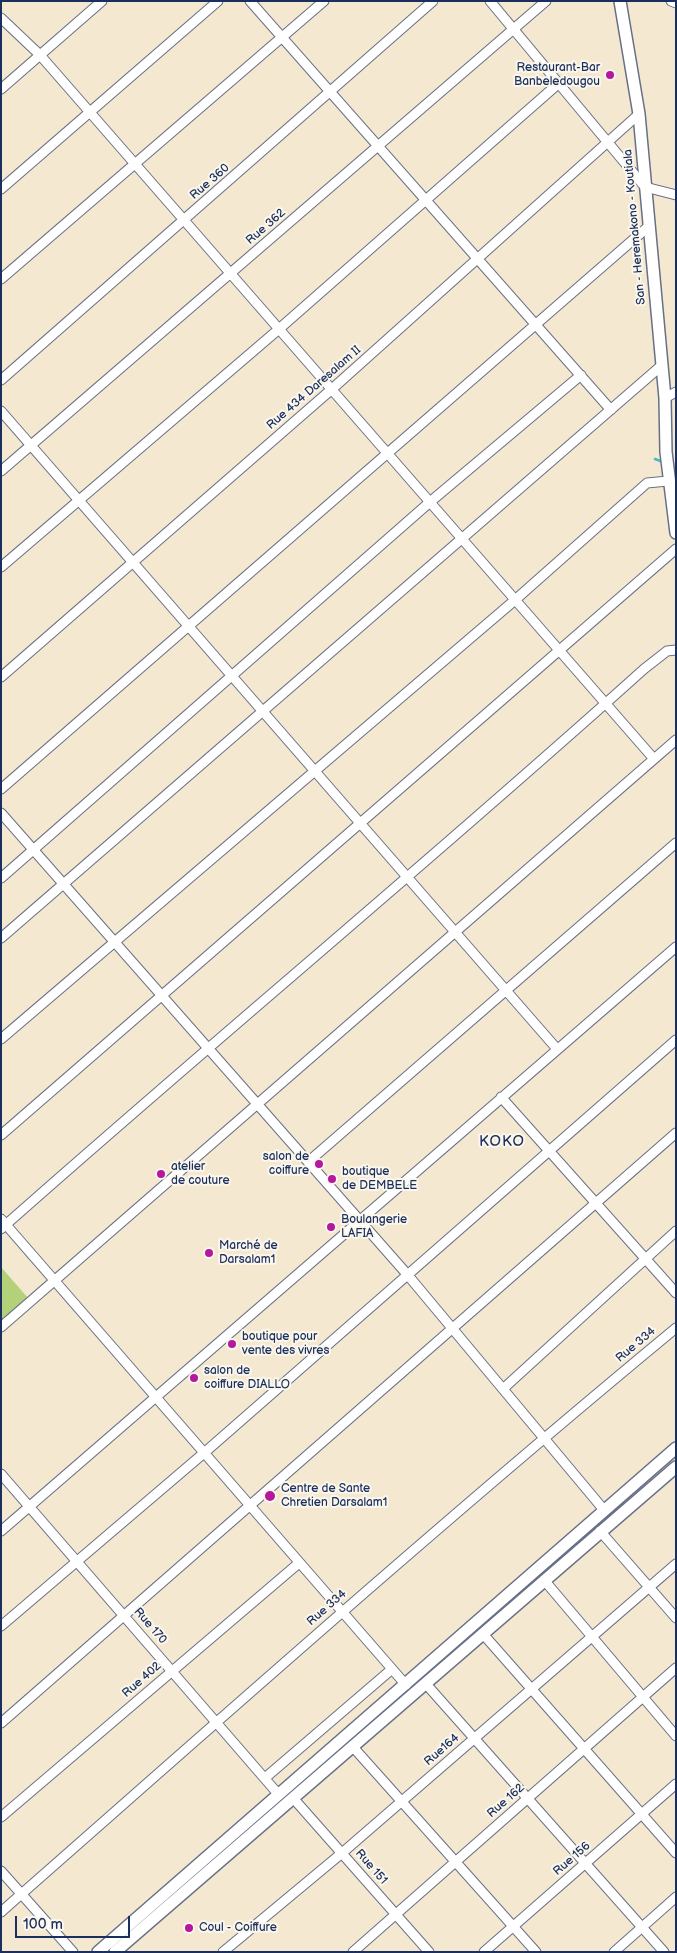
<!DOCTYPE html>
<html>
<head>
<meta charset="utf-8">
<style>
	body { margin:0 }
	#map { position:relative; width:677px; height:1953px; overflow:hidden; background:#f5e8d1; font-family:"Balsamiq Sans",sans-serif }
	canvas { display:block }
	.frame { position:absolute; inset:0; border:2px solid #1b2f5e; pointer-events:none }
	.scale { position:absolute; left:15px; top:1916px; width:115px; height:22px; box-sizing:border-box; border:2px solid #1b2f5e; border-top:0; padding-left:6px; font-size:15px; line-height:18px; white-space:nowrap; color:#1b2f5e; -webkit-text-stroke:4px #fbf7ec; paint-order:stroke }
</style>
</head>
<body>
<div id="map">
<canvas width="677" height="1953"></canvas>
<div class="frame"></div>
<div class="scale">100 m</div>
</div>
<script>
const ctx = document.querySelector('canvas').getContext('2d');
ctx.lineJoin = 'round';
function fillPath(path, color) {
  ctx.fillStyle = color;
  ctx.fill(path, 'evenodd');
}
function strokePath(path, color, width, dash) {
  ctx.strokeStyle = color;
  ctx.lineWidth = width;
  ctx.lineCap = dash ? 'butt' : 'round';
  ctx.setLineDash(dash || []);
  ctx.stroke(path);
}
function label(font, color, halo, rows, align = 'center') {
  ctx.font = font + ' "Balsamiq Sans",sans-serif';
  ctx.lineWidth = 4;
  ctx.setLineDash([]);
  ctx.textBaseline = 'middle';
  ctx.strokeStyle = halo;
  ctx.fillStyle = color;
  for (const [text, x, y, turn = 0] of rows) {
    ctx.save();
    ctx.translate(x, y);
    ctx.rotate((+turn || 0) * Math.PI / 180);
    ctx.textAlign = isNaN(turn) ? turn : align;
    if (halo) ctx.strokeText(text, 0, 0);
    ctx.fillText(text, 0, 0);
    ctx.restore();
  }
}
const green = new Path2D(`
	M 1,1267 L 28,1298 L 1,1322 Z`);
const stream = new Path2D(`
	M 655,459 L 663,462`);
const minor = new Path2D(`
	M 250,1 L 611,410
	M 490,1 L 645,187 L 676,195
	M 671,1 L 676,3
	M 1,18 L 40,55 L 654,759
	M 1,89 L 102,1
	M 1,189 L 218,1
	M 1,279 L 324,1
	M 1,380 L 433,1
	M 665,398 L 676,392
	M 1,411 L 557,1049
	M 1,471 L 546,1
	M 1,567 L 279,329 L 559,83
	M 1,677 L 332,389 L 639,114
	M 1,789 L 649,226
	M 1,813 L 406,1273 L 604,1510
	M 1,878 L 430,502 L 581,375
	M 1,938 L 661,366
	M 1,1039 L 515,600 L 647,483 L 668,481
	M 501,1097 L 676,1293
	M 1,1135 L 676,549
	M 308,1162 L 676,843
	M 1,1219 L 406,1685
	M 1,1229 C 214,1040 433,859 644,669 L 667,651 L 676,650
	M 1,1327 L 676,740
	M 504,1388 L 676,1231
	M 1,1474 L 279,1795
	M 1,1531 L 676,947
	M 600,1531 L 676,1618
	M 544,1580 L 676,1736
	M 1,1626 L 204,1453 L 676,1040
	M 483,1634 L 676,1853
	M 426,1684 L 664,1952
	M 1,1723 L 676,1133
	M 353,1747 L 536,1952
	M 265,1778 L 392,1669
	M 293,1798 L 429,1952
	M 1,1817 L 299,1563
	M 1,1871 L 73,1952
	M 1,1912 C 224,1716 446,1518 676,1328
	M 223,1952 L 342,1853 L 676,1564
	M 353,1952 L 676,1668
	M 484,1952 L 676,1784
	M 614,1952 L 676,1897`);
const major = new Path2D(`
	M 620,1 L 639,114 L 665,398 L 666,452 L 676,533
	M 98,1952 L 676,1448
	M 115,1952 L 676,1467`);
const markers = [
	[610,75,5,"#b5179e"],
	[319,1164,5,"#b5179e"],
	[161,1174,5,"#b5179e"],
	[332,1179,5,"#b5179e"],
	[331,1227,5,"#b5179e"],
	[209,1253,5,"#b5179e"],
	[232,1344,5,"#b5179e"],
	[194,1378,5,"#b5179e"],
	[270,1496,6,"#b5179e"],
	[189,1928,5,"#b5179e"]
];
const poiNames = [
	["Restaurant-Bar",600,68,"right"],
	["Banbeledougou",600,82,"right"],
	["salon de",309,1157,"right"],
	["coiffure",309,1171,"right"],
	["atelier",171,1167],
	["de couture",171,1181],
	["boutique",342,1172],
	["de DEMBELE",342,1186],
	["Boulangerie",341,1220],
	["LAFIA",341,1234],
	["Marché de",219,1246],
	["Darsalam1",219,1260],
	["boutique pour",242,1337],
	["vente des vivres",242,1351],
	["salon de",204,1371],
	["coiffure DIALLO",204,1385],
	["Centre de Sante",281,1489],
	["Chretien Darsalam1",281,1503],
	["Coul - Coiffure",199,1928]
];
const streetNames = [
	["Rue 360",210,182,-41],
	["Rue 362",266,227,-41],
	["San - Heremakono - Koutiala",635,227,-95],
	["Rue 434 Daresalam II",314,388,-41],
	["Rue 334",636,1345,-40],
	["Rue 334",327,1608,-41],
	["Rue 170",150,1626,49],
	["Rue 402",142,1680,-41],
	["Rue164",442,1750,-41],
	["Rue 162",506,1801,-41],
	["Rue 156",572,1859,-41],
	["Rue 151",371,1867,49]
];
const quarterNames = [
	["KOKO",502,1142]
];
fillPath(green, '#b2d178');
strokePath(stream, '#4ab7c6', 2.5);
strokePath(minor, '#677086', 11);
strokePath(major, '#677086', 14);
strokePath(minor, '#fff', 9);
strokePath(major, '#fff', 11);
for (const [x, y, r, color] of markers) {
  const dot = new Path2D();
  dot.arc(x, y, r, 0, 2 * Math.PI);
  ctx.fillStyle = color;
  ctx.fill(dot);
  strokePath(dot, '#fbf7ec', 2);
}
label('12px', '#1b2f5e', '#fbf7ec', poiNames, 'left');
label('12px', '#1b2f5e', '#fbf7ec', streetNames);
ctx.letterSpacing = '1px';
label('15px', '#1b2f5e', '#fbf7ec', quarterNames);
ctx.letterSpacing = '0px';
</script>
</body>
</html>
